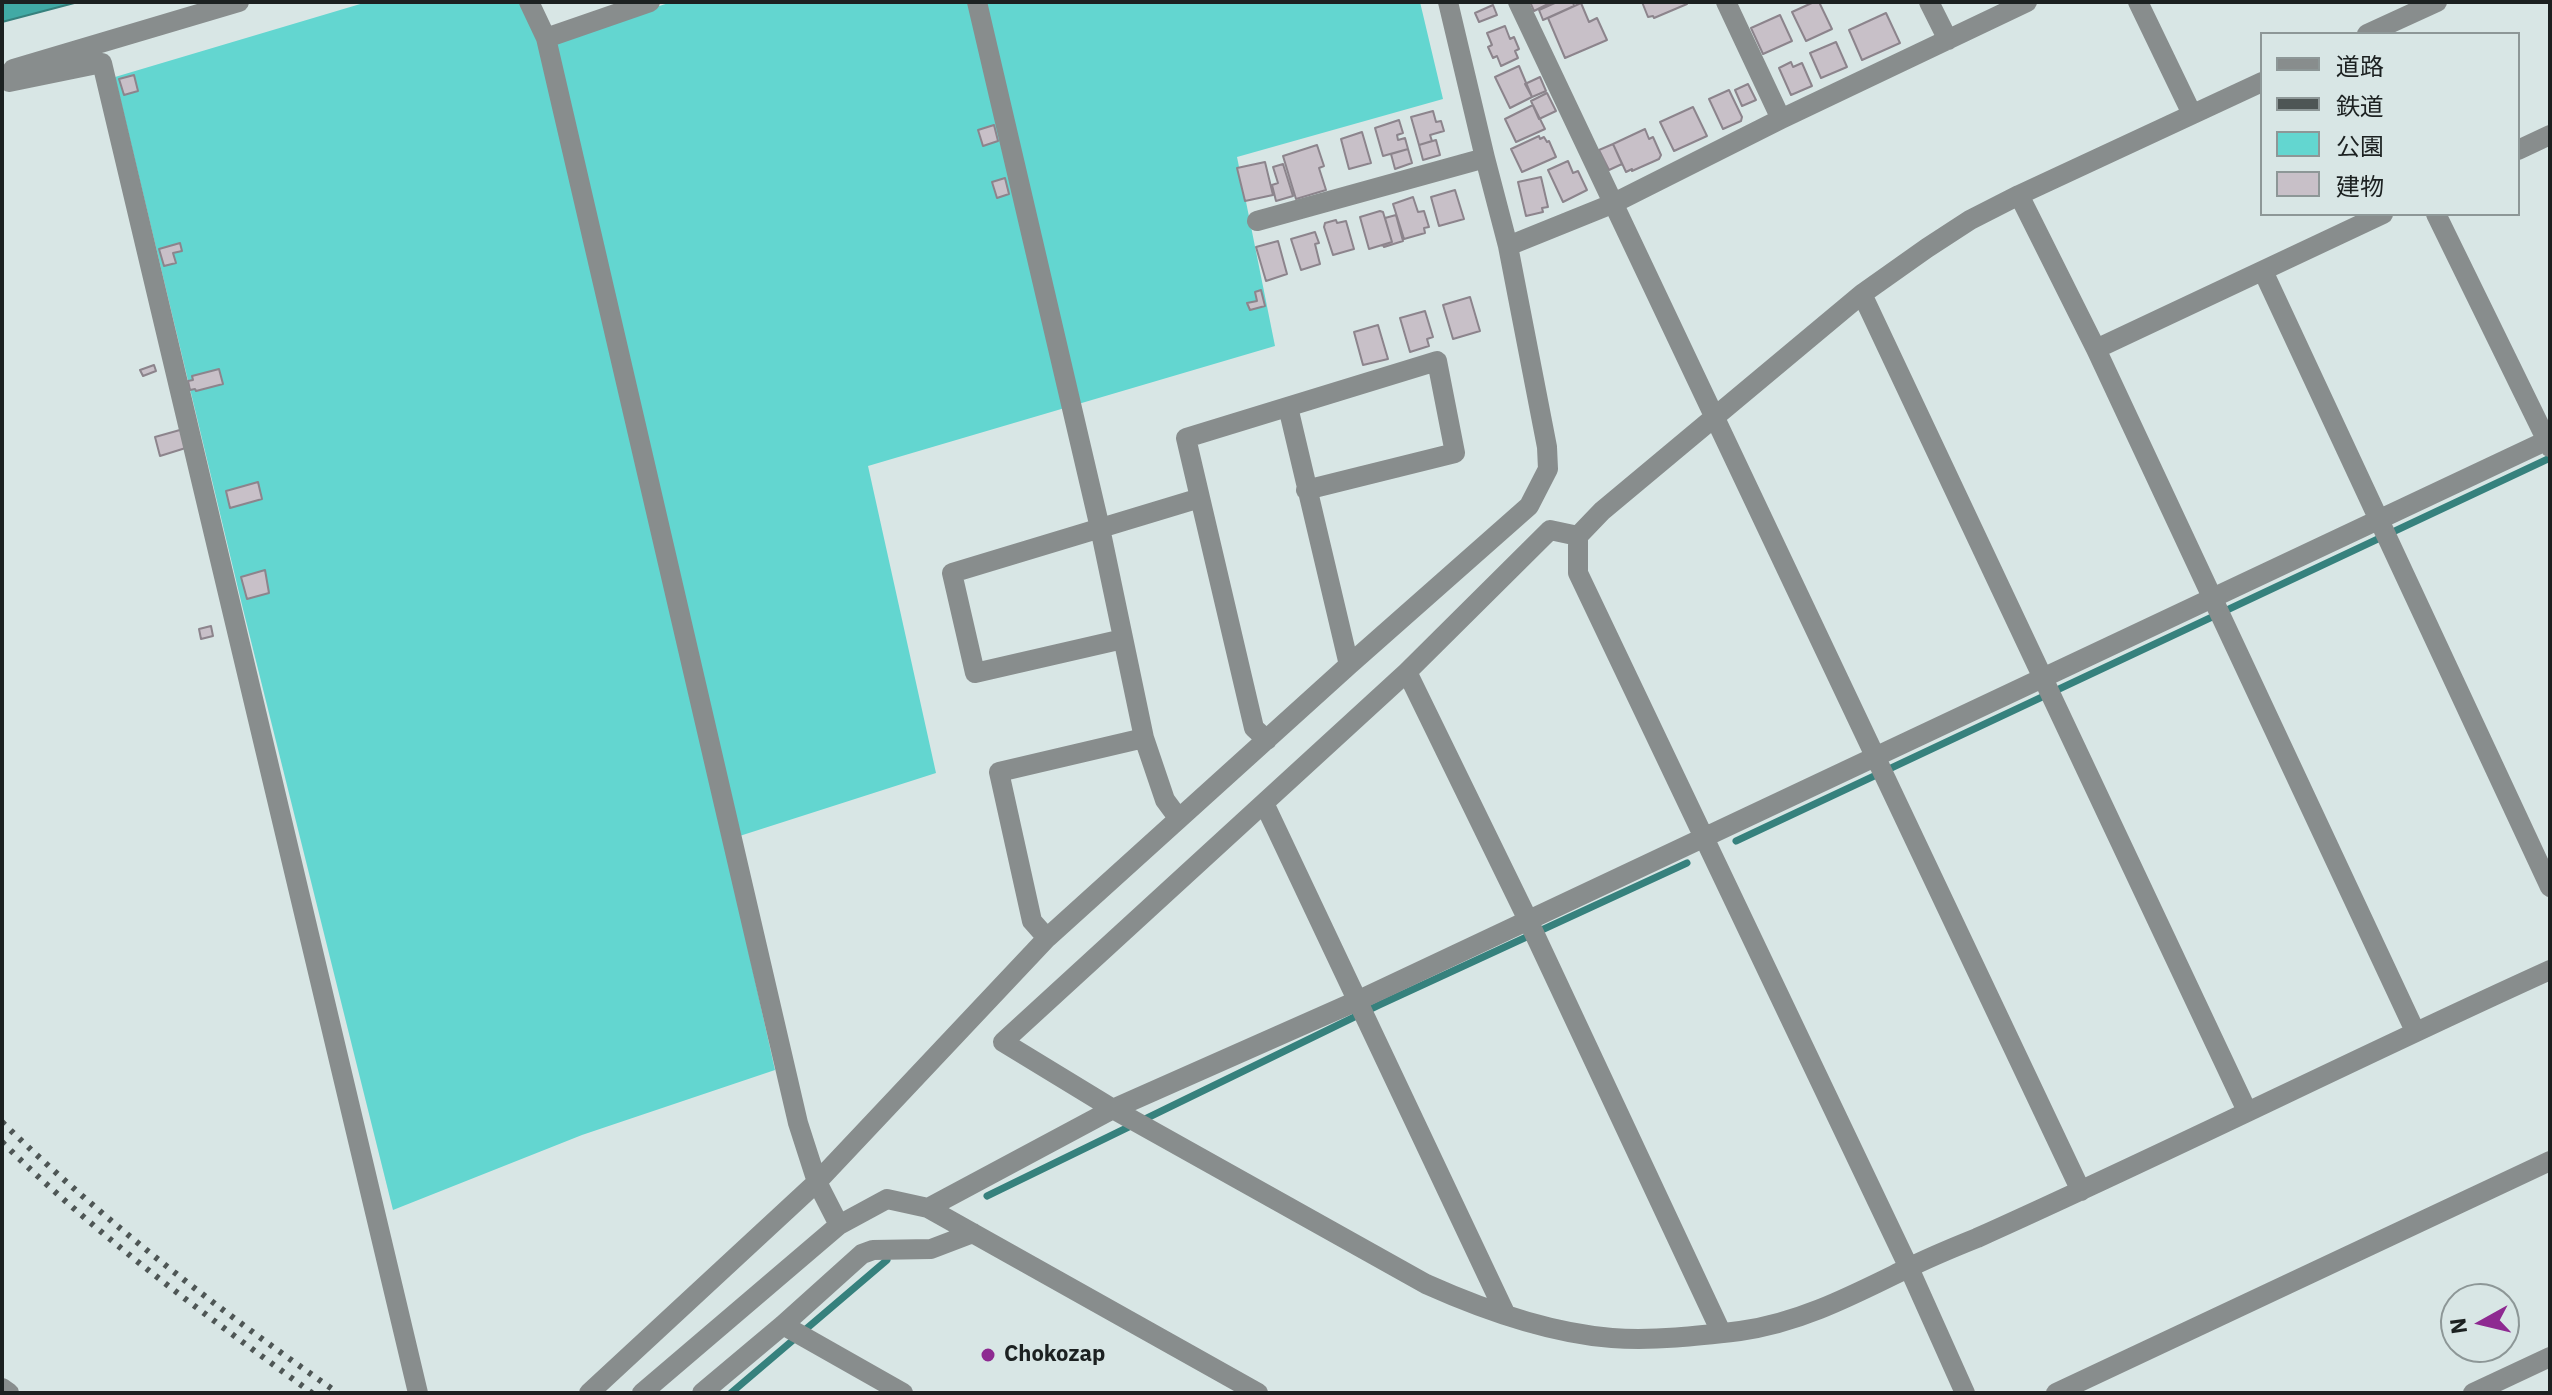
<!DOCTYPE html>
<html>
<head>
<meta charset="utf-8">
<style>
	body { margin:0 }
	#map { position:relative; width:2552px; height:1395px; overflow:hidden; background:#d8e6e5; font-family:"IBM Plex Sans","Noto Sans JP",sans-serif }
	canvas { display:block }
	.frame { position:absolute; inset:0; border:4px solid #1c2121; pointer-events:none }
	.legend { position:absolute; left:2260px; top:32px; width:260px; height:184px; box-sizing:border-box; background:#d8e6e5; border:2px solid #8d9797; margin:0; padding:10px 14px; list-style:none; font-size:24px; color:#1c2121 }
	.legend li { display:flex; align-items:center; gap:16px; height:40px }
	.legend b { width:40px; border:2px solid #8d9797 }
	.north { position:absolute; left:2440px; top:1283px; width:80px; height:80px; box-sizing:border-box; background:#d8e6e5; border:2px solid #8d9797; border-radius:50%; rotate:262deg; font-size:22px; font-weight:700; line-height:32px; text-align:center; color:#1c2121 }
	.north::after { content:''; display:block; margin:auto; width:28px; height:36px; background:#8e2a91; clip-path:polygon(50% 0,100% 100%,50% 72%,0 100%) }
</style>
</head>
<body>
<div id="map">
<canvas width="2552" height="1395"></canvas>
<div class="frame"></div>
<ul class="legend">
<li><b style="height:10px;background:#888d8d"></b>道路</li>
<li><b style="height:10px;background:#4e5655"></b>鉄道</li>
<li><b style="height:22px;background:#63d6d0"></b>公園</li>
<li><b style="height:22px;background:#c8c0c8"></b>建物</li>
</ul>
<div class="north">N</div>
</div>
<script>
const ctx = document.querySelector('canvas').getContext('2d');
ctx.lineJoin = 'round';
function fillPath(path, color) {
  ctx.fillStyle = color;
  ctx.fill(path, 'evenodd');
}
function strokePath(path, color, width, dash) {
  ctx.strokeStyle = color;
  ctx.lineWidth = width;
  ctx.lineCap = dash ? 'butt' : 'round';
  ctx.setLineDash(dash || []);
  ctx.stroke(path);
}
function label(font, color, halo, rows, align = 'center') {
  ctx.font = font + ' "IBM Plex Sans",sans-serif';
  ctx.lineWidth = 8;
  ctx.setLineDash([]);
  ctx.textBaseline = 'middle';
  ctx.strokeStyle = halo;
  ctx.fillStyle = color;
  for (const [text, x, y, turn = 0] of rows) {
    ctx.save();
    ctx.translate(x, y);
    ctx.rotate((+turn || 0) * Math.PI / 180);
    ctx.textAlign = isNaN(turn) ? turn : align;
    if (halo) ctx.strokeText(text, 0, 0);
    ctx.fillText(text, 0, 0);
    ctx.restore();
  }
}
const green = new Path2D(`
	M 367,2 L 524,2 L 541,43 L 672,2 L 1420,2 L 1443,99 L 1237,157 L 1275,346 L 868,466 L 936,773 L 724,841 L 775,1070 L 582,1135 L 393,1210 L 242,605 L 115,77 Z`);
const water = new Path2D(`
	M 2,2 L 78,2 L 2,22 Z`);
const stream = new Path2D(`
	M 1736,841 L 2550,458
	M 987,1196 L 1379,1005 L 1687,863
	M 731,1393 L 887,1260`);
const building = new Path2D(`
	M 1530,2 L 1549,2 L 1550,3 L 1534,11 Z
	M 1557,2 L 1573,2 L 1574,6 L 1543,20 L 1539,10 Z
	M 1642,2 L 1686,2 L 1687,4 L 1654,18 L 1653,16 L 1648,17 Z
	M 1814,2 L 1819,2 L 1832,29 L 1806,41 L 1792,12 Z
	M 1581,3 L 1589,22 L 1597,18 L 1607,40 L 1565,58 L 1548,18 Z
	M 1493,5 L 1497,15 L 1479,22 L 1475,13 Z
	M 1886,13 L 1900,43 L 1862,60 L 1849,30 Z
	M 1780,15 L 1792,41 L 1763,54 L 1751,28 Z
	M 1505,26 L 1510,39 L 1514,37 L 1519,49 L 1515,51 L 1518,58 L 1501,66 L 1497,56 L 1493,58 L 1488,47 L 1492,45 L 1487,33 Z
	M 1836,42 L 1847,67 L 1821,78 L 1810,53 Z
	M 1791,62 L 1793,67 L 1802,63 L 1812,86 L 1791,95 L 1779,68 Z
	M 1519,66 L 1532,97 L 1510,108 L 1495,77 Z
	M 134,75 L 138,91 L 124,95 L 119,79 Z
	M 1540,77 L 1546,91 L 1532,97 L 1525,84 Z
	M 1748,84 L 1756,100 L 1742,106 L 1735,90 Z
	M 1729,90 L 1742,117 L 1741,121 L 1723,129 L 1709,99 Z
	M 1547,93 L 1556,111 L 1539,119 L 1531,101 Z
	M 1533,105 L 1545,129 L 1516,142 L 1505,119 Z
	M 1693,107 L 1707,136 L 1674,151 L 1660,122 Z
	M 1433,111 L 1436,122 L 1441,121 L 1444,131 L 1430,135 L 1432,141 L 1419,145 L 1411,117 Z
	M 1399,120 L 1403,133 L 1397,135 L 1398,140 L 1405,138 L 1408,149 L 1383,156 L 1375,128 Z
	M 994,125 L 998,141 L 983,146 L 978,130 Z
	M 1645,129 L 1649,139 L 1653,137 L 1661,155 L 1659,159 L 1632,171 L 1632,169 L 1626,172 L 1613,144 Z
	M 1362,132 L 1371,163 L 1349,169 L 1341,139 Z
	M 1539,136 L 1540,139 L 1544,137 L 1547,142 L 1549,141 L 1556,157 L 1522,172 L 1511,149 Z
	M 1436,140 L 1440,155 L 1423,160 L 1419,145 Z
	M 1613,144 L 1622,164 L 1609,170 L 1599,150 Z
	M 1317,145 L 1324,166 L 1319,168 L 1326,190 L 1296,199 L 1283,156 Z
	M 1408,149 L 1412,163 L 1395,169 L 1391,154 Z
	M 1568,161 L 1573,173 L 1578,171 L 1587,190 L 1563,202 L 1548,170 Z
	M 1265,162 L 1273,195 L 1245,201 L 1237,168 Z
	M 1283,164 L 1293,196 L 1276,201 L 1272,185 L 1278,183 L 1273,167 Z
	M 1541,177 L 1548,207 L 1542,208 L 1543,212 L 1526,216 L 1518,182 Z
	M 1005,178 L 1009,194 L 997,198 L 992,182 Z
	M 1455,190 L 1464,219 L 1439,226 L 1431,197 Z
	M 1413,197 L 1418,212 L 1424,211 L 1429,227 L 1424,228 L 1425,233 L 1404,239 L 1393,204 Z
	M 1380,211 L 1383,212 L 1392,242 L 1369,249 L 1360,217 Z
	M 1396,215 L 1403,241 L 1384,247 L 1383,245 L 1392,242 L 1385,218 Z
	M 1336,220 L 1337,223 L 1346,221 L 1354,249 L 1333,255 L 1324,227 L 1325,223 Z
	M 1315,232 L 1319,243 L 1315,244 L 1320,264 L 1301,270 L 1291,239 Z
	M 1278,241 L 1287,274 L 1266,281 L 1256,247 Z
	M 180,243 L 182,251 L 173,253 L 176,263 L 164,266 L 159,249 Z
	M 1261,290 L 1265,306 L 1250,310 L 1247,303 L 1257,301 L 1255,292 Z
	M 1470,297 L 1480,331 L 1453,339 L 1443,305 Z
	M 1425,311 L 1433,337 L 1427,339 L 1429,346 L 1410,352 L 1400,318 Z
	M 1378,325 L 1388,359 L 1363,365 L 1354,332 Z
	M 154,365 L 156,371 L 143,376 L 140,370 Z
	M 219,369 L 223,384 L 196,391 L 195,389 L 190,390 L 188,381 L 193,380 L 192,376 Z
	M 187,428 L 192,446 L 160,456 L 155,437 Z
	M 258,482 L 262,499 L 230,508 L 226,491 Z
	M 265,570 L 269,593 L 247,599 L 241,577 Z
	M 211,626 L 213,636 L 201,639 L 199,629 Z`);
const minor = new Path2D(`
	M 529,2 L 546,38 L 798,1123 L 817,1182 L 839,1225
	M 977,2 L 1100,528 L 1144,738 L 1165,800 L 1179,819
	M 1518,2 L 2081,1191
	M 1726,2 L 1781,119
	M 1929,2 L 1948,40
	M 2138,2 L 2192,114
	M 2367,34 L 2437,2
	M 546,38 L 650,2
	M 13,69 L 239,2
	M 2,76 L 9,82 L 102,63 L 418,1393
	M 2518,150 L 2550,135
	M 2019,195 L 2096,349 L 2415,1031
	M 2436,214 L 2550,447
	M 1257,221 L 1485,158
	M 1508,246 L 1612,204 L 1781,119 L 2027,2
	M 2263,271 L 2550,887
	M 1862,294 L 2247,1111
	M 2096,349 L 2383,214
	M 1288,407 L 1349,665
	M 1578,536 L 1550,530 L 1407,672 L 1003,1042 L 1113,1109 L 1426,1284 C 1484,1310 1548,1333 1612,1338 C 1654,1341 1698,1336 1740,1331 C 1799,1323 1851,1296 1904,1270 C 1928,1258 1952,1248 1977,1238 C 2169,1152 2358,1057 2550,970
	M 1123,639 L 975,673 L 952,573 L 1200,498
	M 1407,672 L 1528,920 L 1721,1332
	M 1267,740 L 1254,728 L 1186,438 L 1437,361 L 1455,453 L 1306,490
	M 1264,803 L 1506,1315
	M 1047,938 L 1032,921 L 999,772 L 1144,738
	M 928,1208 L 1113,1109 L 1359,1000 L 2550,439
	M 783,1325 L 903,1393
	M 2,1388 L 9,1393
	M 589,1393 L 817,1182 L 1047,938 L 1349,665 L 1529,506 L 1548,469 L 1547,447 L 1508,246 L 1485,158 L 1448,2
	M 642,1393 L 839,1225 L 887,1199 L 928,1208 L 1258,1393
	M 702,1393 L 783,1325 L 862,1254 L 873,1250 L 931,1249 L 973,1233
	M 1965,1393 L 1909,1268 L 1578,573 L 1578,536 L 1602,511 L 1862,294 L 1927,248 L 1970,220 L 2019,195 L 2262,82
	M 2056,1393 L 2550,1161
	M 2473,1393 L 2550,1357`);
const rail = new Path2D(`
	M 2,1122 C 106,1223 220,1311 338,1393
	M 2,1142 C 97,1236 204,1314 312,1393`);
const markers = [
	[988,1355,8,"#8e2a91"]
];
const poiNames = [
	["Chokozap",1004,1355]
];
fillPath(green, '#63d6d0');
fillPath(water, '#41aaa5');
strokePath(water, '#36817d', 2);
strokePath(stream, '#36817d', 7);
fillPath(building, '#c8c0c8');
strokePath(building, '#8c848c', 2);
strokePath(minor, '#888d8d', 20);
strokePath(rail, '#4e5655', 6, [4, 8]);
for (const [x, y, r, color] of markers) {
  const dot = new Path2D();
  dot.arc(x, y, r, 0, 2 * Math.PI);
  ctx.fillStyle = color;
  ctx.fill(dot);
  strokePath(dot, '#d8e6e5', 3);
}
label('bold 22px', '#1c2121', '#d8e6e5', poiNames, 'left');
</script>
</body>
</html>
